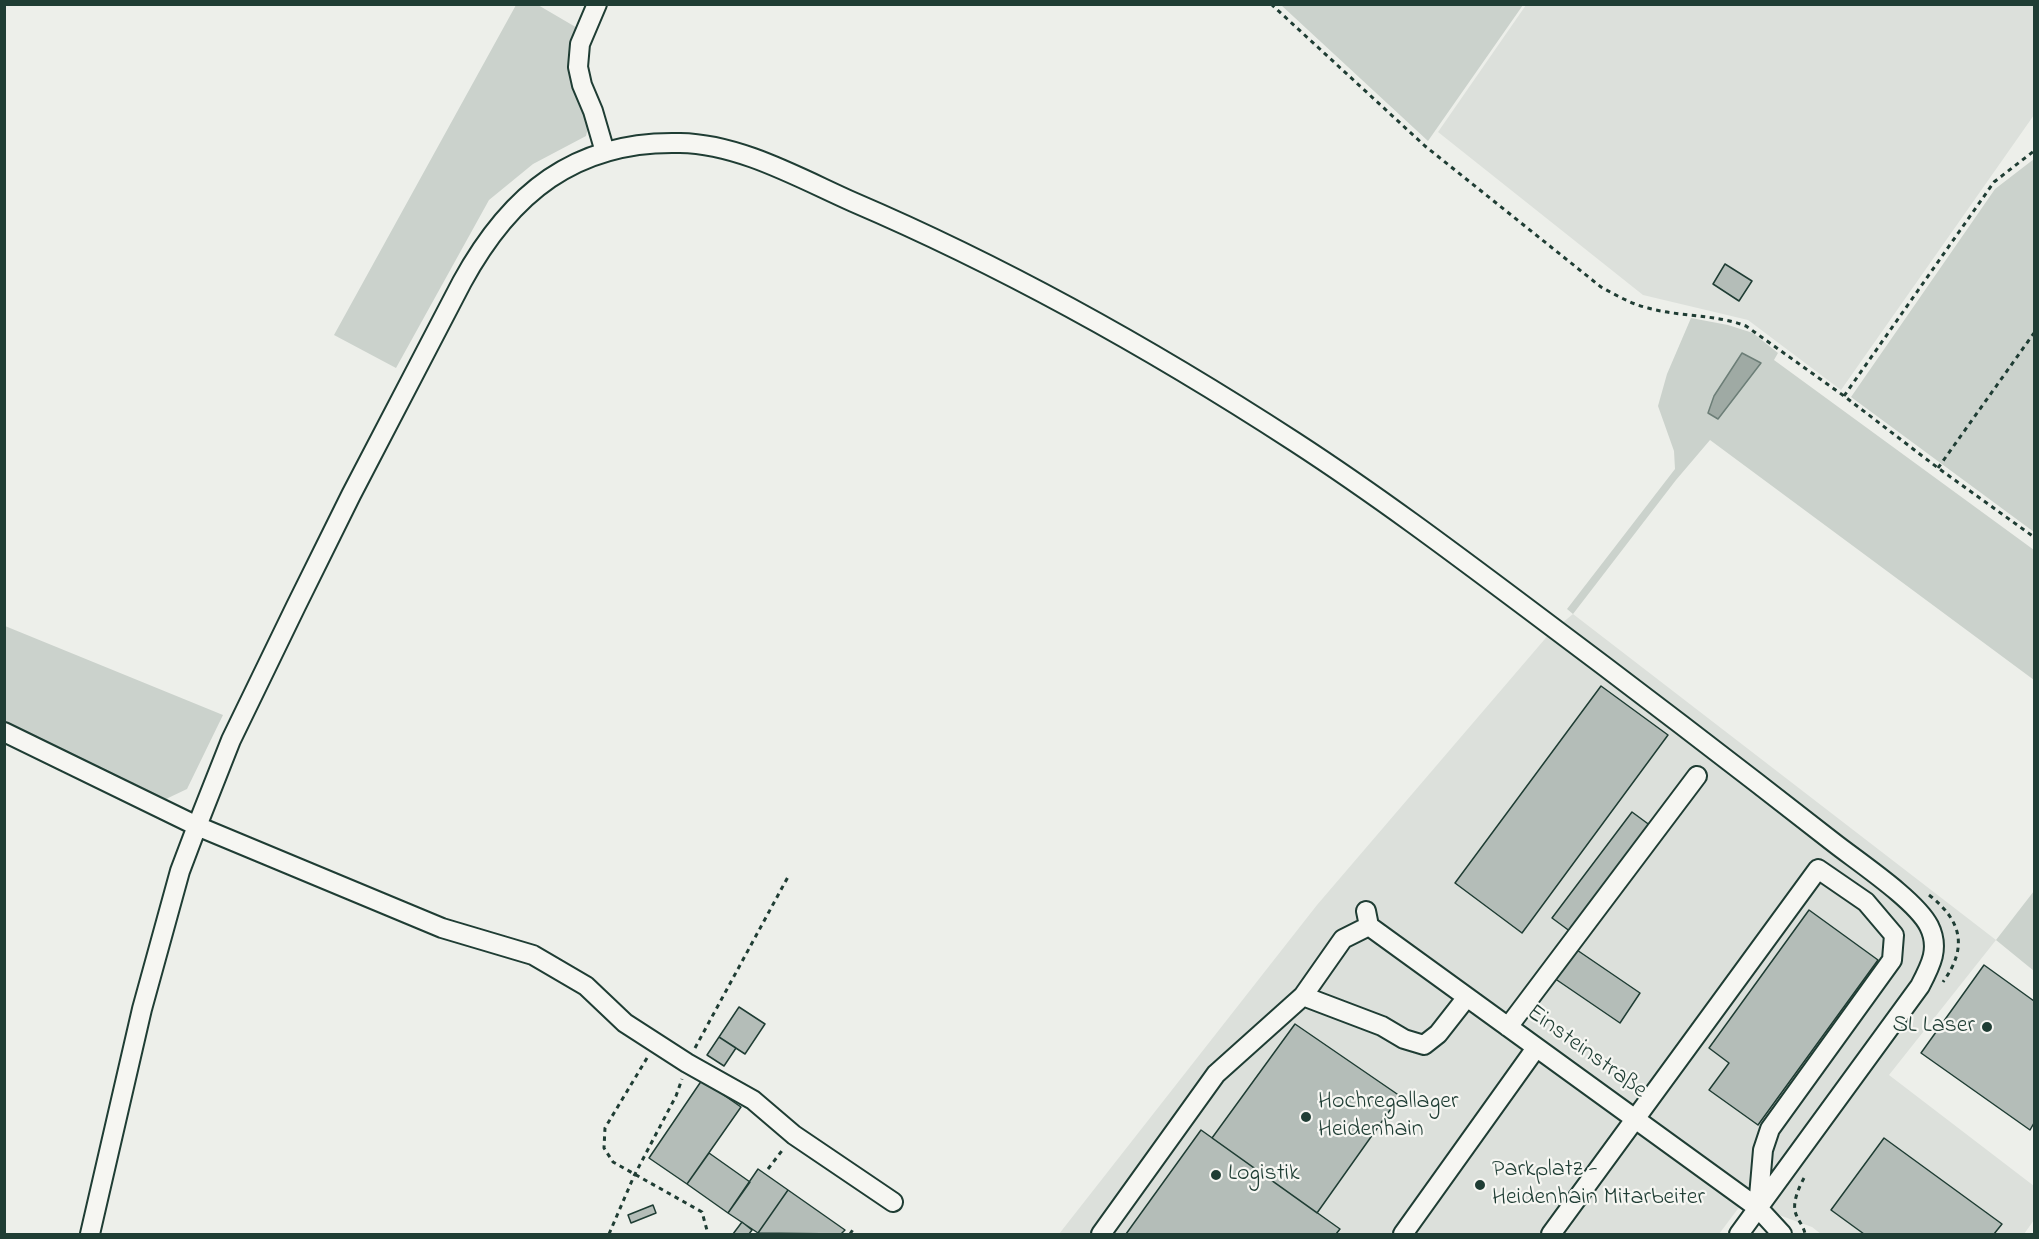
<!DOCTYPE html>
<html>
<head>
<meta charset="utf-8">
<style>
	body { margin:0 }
	#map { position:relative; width:2039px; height:1239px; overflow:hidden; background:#edefea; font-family:"Indie Flower",sans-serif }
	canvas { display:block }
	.frame { position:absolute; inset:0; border:6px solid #1f3d34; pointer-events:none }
</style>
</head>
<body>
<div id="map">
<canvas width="2039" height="1239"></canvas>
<div class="frame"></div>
</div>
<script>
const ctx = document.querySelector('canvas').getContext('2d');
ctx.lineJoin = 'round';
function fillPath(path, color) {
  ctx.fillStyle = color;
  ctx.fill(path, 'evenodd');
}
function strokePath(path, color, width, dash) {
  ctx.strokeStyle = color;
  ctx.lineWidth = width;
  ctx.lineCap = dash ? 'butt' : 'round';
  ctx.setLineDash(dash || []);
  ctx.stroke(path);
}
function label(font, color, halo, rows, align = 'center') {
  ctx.font = font + ' "Indie Flower",sans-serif';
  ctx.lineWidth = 4.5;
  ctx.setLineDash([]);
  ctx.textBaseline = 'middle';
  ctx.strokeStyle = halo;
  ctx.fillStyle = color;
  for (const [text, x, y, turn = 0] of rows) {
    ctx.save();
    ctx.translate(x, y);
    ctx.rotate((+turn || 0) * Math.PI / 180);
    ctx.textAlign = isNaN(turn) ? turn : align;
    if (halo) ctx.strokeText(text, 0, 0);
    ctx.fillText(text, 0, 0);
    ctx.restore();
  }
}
const built = new Path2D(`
	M 1526,5 L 2034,5 L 2034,115 L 1841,390 L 1748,320 L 1643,295 L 1438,132 Z
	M 1573,614 L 1996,940 L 1889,1075 L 2034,1186 L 2034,1220 L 2024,1234 L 1821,1234 L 1812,1227 L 1743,1202 L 1719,1234 L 1059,1234 L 1317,905 L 1550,633 Z`);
const green = new Path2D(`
	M 516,5 L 538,5 L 579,29 L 588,128 L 586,136 L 533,164 L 489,200 L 396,368 L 334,335 Z
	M 1281,5 L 1523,5 L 1428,141 Z
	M 2034,159 L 2034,532 L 1851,397 L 1995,189 Z
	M 1691,318 L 1728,325 L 1753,333 L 1778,353 L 1774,360 L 2034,550 L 2034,680 L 1710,440 L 1676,480 L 1573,614 L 1567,609 L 1675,469 L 1674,451 L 1658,406 L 1667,374 Z
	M 5,626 L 223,715 L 187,789 L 166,799 L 5,724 Z
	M 2034,891 L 2034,971 L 1996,940 Z`);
const water = new Path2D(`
	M 1742,353 L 1761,363 L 1718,419 L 1708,413 L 1714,396 Z`);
const building = new Path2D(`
	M 1725,264 L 1752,281 L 1739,301 L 1713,284 Z
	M 1601,686 L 1668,735 L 1522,933 L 1455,883 Z
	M 1632,812 L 1651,826 L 1571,932 L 1552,918 Z
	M 1809,910 L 1878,960 L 1758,1125 L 1709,1090 L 1729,1063 L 1709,1048 Z
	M 1574,948 L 1640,993 L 1620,1023 L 1554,978 Z
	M 1984,965 L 2034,1001 L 2034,1123 L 2030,1130 L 1921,1053 Z
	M 739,1007 L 765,1024 L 745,1054 L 719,1037 Z
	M 1295,1024 L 1400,1096 L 1317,1213 L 1212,1138 Z
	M 719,1037 L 736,1048 L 724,1066 L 707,1055 Z
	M 702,1080 L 741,1107 L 687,1184 L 649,1158 Z
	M 1201,1130 L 1340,1229 L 1336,1234 L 1126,1234 Z
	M 1884,1138 L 2002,1224 L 1994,1234 L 1864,1234 L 1831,1210 Z
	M 709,1153 L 750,1182 L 728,1213 L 687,1184 Z
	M 758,1169 L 788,1190 L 758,1233 L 728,1213 Z
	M 788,1190 L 845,1230 L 841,1234 L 758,1233 Z
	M 653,1205 L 656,1213 L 631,1223 L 628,1215 Z
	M 742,1222 L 752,1230 L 749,1234 L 733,1234 Z`);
const path = new Path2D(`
	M 1271,4 L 1425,146 L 1601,287 C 1616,295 1631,304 1648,308 C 1680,317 1715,314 1746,326 L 1844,396 L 1938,468 L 2034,537
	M 1844,396 L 1994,182 L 2034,151
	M 1938,468 L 2034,333
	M 1929,895 C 1962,921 1968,947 1943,982
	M 695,1048 L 789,875
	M 647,1058 L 605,1128 L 604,1148 L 613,1162 L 702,1212 L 708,1234
	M 768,1169 L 784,1148
	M 1804,1178 C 1799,1187 1793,1201 1795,1211 C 1797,1220 1804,1226 1805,1234
	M 609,1234 L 634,1176 L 676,1096 L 682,1079
	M 850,1234 L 854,1228`);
const minor = new Path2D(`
	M 597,4 L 580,44 L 578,67 L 582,85 L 593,111 L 605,152
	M 4,732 L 197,826 L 442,928 L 533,955 L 586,986 L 625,1023 L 687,1063 L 753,1100 L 794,1135 L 893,1202
	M 1366,911 L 1369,926 L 1758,1208 L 1782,1234
	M 1303,996 L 1382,1026 L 1404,1039 L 1424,1045 L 1438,1034 L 1467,997
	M 1508,1027 L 1697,776
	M 90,1234 L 142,1009 L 180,871 L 197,826 L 231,740 L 296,606 L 351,495 L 462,282 C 510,194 575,140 680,143 C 740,144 799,178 853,202 C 1007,268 1155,351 1295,442 C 1375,494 1451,551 1527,608 C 1630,685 1732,763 1833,842 C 1857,861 1916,900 1929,926 C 1940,948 1931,965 1920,986 L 1739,1234
	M 1101,1234 L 1216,1074 L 1303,996 L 1343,939 L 1369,926
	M 1403,1234 L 1536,1048
	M 1551,1234 L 1818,869 L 1866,902 L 1894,935 L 1892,960 L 1770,1129 L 1763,1150 L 1758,1208`);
const markers = [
	[1987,1027,6,"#1f3d34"],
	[1306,1117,6,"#1f3d34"],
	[1216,1175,6,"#1f3d34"],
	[1480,1185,6,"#1f3d34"]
];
const poiNames = [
	["SL Laser",1975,1027,"right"],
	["Hochregallager",1318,1103],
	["Heidenhain",1318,1131],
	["Parkplatz -",1492,1171],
	["Heidenhain Mitarbeiter",1492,1199],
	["Logistik",1228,1175]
];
const streetNames = [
	["Einsteinstraße",1586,1053,36]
];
fillPath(built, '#dce0db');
fillPath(green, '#cbd2cc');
fillPath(water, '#9faaa4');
strokePath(water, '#6c7e77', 1.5);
fillPath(building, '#b4bdb8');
strokePath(building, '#1f3d34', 1.5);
strokePath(minor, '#1f3d34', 22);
strokePath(path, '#1f3d34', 3, [4.5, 4.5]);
strokePath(minor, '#f6f6f2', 18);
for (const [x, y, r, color] of markers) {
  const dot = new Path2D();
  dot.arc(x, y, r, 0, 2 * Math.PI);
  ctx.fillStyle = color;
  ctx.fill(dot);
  strokePath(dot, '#f6f6f2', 2);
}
label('24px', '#1f3d34', '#f6f6f2', poiNames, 'left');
label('24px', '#1f3d34', '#f6f6f2', streetNames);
</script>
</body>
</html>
